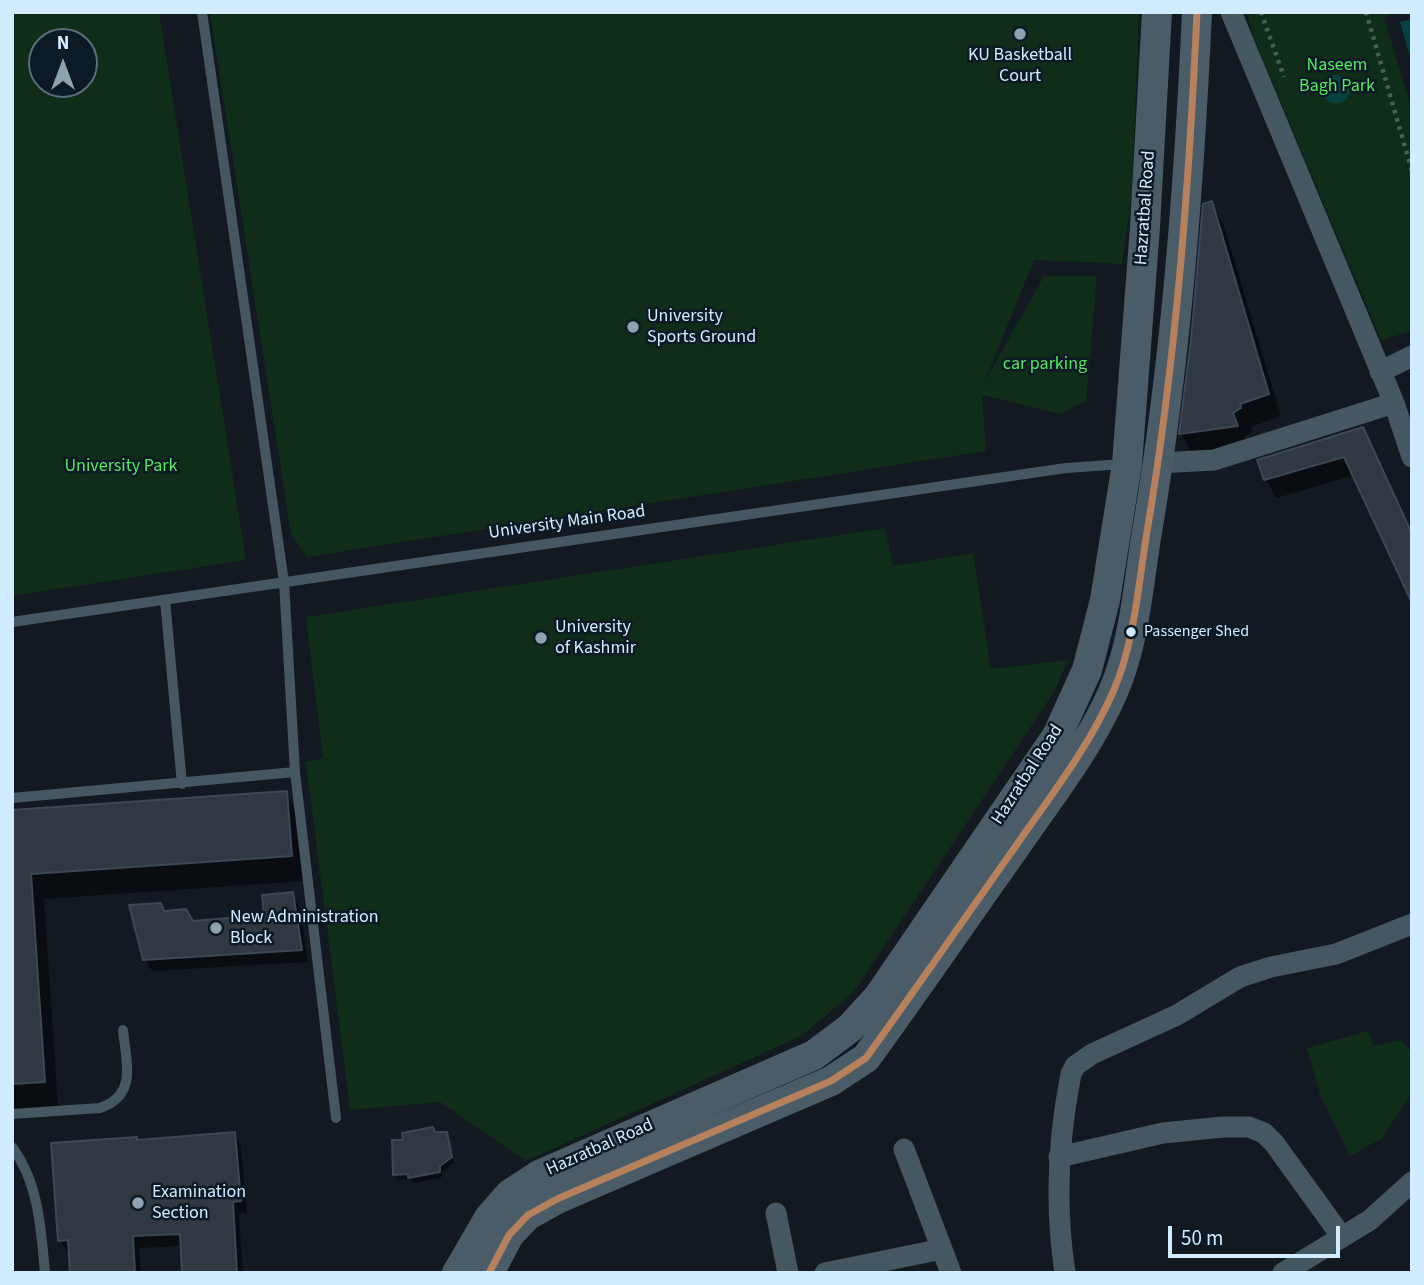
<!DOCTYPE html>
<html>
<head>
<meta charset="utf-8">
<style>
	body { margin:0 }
	#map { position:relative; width:1424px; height:1285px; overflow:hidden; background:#121920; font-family:"Source Sans 3",sans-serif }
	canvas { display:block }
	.frame { position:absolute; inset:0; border:14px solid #d1ebff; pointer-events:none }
	.north { position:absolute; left:28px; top:28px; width:70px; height:70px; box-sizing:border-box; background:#0c1926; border:2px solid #5b6d7d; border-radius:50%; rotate:0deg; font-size:19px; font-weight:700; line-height:28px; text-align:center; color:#d1ebff }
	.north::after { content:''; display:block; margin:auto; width:24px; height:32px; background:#8ea2b1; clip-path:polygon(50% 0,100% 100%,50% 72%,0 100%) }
	.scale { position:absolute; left:1168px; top:1226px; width:172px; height:32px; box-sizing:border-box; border:4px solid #d1ebff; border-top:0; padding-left:9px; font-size:21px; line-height:24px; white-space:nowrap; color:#d1ebff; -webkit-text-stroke:5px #0c1926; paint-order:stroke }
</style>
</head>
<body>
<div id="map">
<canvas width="1424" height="1285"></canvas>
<div class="frame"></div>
<div class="north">N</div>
<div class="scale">50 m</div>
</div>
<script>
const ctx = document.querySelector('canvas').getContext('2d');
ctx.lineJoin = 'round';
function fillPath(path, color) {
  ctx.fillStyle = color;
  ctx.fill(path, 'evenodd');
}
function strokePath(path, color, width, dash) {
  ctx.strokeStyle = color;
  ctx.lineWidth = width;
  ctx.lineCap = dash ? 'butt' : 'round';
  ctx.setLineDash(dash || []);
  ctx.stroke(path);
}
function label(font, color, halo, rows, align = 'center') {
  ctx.font = font + ' "Source Sans 3",sans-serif';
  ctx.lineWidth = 5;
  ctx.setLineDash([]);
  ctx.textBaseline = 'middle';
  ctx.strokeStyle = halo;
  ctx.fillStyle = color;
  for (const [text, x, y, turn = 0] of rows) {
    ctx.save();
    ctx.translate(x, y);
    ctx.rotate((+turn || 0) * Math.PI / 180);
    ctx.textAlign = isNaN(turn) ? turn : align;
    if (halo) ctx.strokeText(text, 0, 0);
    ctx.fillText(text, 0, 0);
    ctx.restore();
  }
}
const green = new Path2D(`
	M 12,12 L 159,12 L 246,560 L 12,596 ZM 42,42 L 84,42 L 84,84 L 42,84 Z
	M 210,12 L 1139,12 L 1132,193 L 1122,264 L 1034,260 L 984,383 L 1044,276 L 1097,276 L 1086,401 L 1060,414 L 982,395 L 986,451 L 307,557 L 291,534 Z
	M 1247,12 L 1398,12 L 1384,17 L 1412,111 L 1412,331 L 1381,340 L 1254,38 Z
	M 885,528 L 893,566 L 973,553 L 991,669 L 1068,660 L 1054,692 L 853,993 L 801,1036 L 526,1161 L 440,1102 L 350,1110 L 306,762 L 323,758 L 306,617 Z
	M 1368,1031 L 1373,1046 L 1401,1040 L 1412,1053 L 1412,1093 L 1381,1139 L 1350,1156 L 1321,1097 L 1307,1048 Z`);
const water = new Path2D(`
	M 1412,19 L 1412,63 L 1400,22 Z
	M1322 89a14 14 0 1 1 28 0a14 14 0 1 1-28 0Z`);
const shadow = new Path2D(`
	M 1211,203 L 1224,226 L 1281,416 L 1251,427 L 1253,431 L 1245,436 L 1249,448 L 1194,456 L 1181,434 Z
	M 1362,429 L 1412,533 L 1412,599 L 1355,475 L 1276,498 L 1266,480 L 1259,461 Z
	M 286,793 L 301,818 L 305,881 L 44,899 L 58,1106 L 12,1110 L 12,812 Z
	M 292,894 L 299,906 L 308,962 L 152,971 L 145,959 L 164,913 L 192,923 L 266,917 Z
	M 234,1133 L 241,1146 L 247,1213 L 239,1214 L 243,1273 L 184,1273 L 182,1246 L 139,1248 L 141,1273 L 71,1273 L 70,1252 L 67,1252 L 60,1240 L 138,1141 Z
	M 435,1134 L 446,1134 L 454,1163 L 442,1172 L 442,1177 L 413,1183 L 411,1179 L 398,1180 L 395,1175 Z`);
const building = new Path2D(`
	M 1212,201 L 1269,394 L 1240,404 L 1241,408 L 1233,413 L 1238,426 L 1179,434 L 1191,340 L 1203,204 Z
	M 1363,427 L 1412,534 L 1412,603 L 1344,457 L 1264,480 L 1257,460 Z
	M 287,791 L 292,856 L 31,874 L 45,1082 L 12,1084 L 12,810 Z
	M 293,892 L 302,950 L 143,960 L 129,905 L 161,903 L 164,911 L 186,909 L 193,921 L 264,915 L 262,895 Z
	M 433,1127 L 435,1132 L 447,1132 L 452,1157 L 440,1166 L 440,1172 L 408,1178 L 408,1174 L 393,1175 L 392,1140 L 403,1140 L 402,1133 Z
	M 235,1132 L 241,1201 L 233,1202 L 237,1273 L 182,1273 L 180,1234 L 133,1236 L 135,1273 L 70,1273 L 68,1240 L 58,1241 L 51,1143 L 137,1137 L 137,1140 Z`);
const path = new Path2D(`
	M 1261,12 L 1284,77
	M 1366,12 L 1412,171`);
const lane = new Path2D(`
	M 202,12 L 284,582 L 295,772 L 336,1118
	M 165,600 L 182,784
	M 12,622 L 1066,468 L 1124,464
	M 12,798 L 295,772
	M 12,1114 L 100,1108 C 138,1095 126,1062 123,1030
	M 12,1147 C 39,1183 41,1230 45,1273`);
const street = new Path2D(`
	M 1231,12 L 1394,403 L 1412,457
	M 1380,372 L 1412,356
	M 1159,463 L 1214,460 L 1394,403
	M 904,1149 L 951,1273
	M 1059,1157 L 1163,1133 L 1223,1127 L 1249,1127 L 1264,1133 L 1274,1143 L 1342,1237
	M 776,1213 L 788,1273
	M 825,1273 L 942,1249
	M 1065,1273 C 1055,1207 1058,1139 1071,1074 L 1075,1066 L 1092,1054 L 1177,1015 L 1240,977 L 1271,967 L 1336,954 L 1412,924
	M 1283,1273 L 1370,1220 L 1412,1182`);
const secondary = new Path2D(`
	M 457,1273 L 489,1218 L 510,1194 L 539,1175 L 814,1055 L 850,1028 L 879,996 L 1057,736 L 1087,670 L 1105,600 L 1127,464 L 1145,227 L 1157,12
	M 489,1273 L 509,1235 L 528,1215 L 557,1199 L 831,1081 L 866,1058 C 916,989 964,919 1013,850 C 1048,799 1088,749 1113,692 C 1135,642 1138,585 1147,532 C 1176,360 1189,186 1197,12`);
const bus1 = new Path2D(`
	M 489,1273 L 509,1235 L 528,1215 L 557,1199 L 831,1081 L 866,1058 C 916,989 964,919 1013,850 C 1048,799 1088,749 1113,692 C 1135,642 1138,585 1147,532 C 1176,360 1189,186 1197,12`);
const markers = [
	[1020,34,7,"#8ea2b1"],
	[633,327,7,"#8ea2b1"],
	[1131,632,6,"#d1ebff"],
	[541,638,7,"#8ea2b1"],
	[216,928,7,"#8ea2b1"],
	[138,1203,7,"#8ea2b1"]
];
const busNames = [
	["Passenger Shed",1144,632]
];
const poiNames = [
	["KU Basketball",1020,56,"center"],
	["Court",1020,77,"center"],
	["University",647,317],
	["Sports Ground",647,338],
	["University",555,628],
	["of Kashmir",555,649],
	["New Administration",230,918],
	["Block",230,939],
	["Examination",152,1193],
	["Section",152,1214]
];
const parkNames = [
	["Naseem",1337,66],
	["Bagh Park",1337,87],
	["car parking",1045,365],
	["University Park",121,467]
];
const streetNames = [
	["Hazratbal Road",1146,208,-86],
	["University Main Road",567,523,-8],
	["Hazratbal Road",1028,775,-57],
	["Hazratbal Road",600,1148,-24]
];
fillPath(green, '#0f2d19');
fillPath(water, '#064240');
fillPath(shadow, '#0007');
fillPath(building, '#303942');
strokePath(building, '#3c4855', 2);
strokePath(path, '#43605a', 4.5, [3.5, 5]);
strokePath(lane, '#455761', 10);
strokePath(street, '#455761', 21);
strokePath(secondary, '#495c67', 30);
strokePath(bus1, '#b6815c', 7);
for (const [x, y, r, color] of markers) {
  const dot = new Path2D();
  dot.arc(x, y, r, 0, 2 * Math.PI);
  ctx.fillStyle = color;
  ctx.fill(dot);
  strokePath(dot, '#0c1926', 2.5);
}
label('16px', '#d1ebff', '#0c1926', busNames, 'left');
label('18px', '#d1ebff', '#0c1926', poiNames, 'left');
label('18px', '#50eb5c', '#0c1926', parkNames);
label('18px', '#d1ebff', '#0c1926', streetNames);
</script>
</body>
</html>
